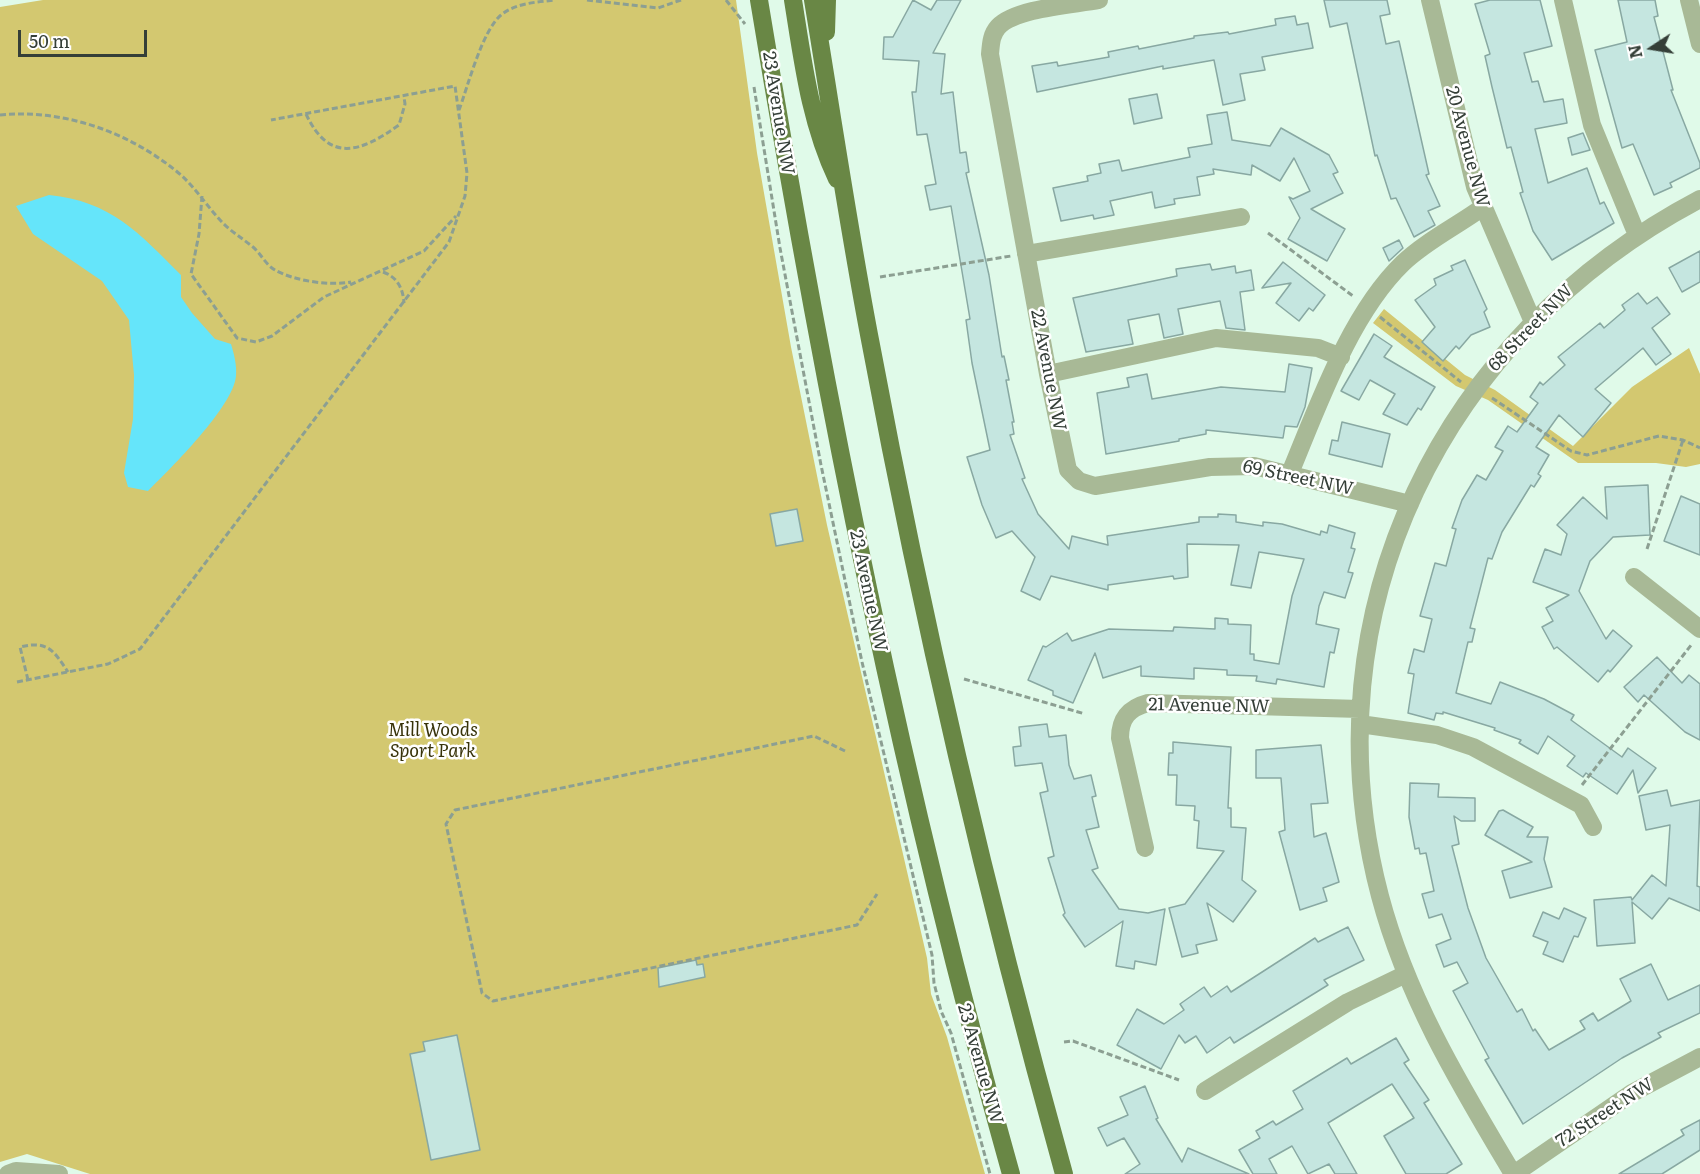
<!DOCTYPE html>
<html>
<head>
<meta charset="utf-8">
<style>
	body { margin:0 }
	#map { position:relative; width:1700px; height:1174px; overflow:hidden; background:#e0fae9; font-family:Literata,serif }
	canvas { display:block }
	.north { position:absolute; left:1622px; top:18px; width:60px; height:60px; -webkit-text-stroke:4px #fff; paint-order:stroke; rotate:258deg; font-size:16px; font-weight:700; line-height:24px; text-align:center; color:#353f38 }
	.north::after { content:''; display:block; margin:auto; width:21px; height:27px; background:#353f38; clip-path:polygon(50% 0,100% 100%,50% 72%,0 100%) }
	.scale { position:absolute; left:18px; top:30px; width:129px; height:27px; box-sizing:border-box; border:3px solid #353f38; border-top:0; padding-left:8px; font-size:18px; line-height:21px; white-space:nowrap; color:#353f38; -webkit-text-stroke:4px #fff; paint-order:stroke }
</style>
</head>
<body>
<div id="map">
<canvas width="1700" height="1174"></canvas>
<div class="north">N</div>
<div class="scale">50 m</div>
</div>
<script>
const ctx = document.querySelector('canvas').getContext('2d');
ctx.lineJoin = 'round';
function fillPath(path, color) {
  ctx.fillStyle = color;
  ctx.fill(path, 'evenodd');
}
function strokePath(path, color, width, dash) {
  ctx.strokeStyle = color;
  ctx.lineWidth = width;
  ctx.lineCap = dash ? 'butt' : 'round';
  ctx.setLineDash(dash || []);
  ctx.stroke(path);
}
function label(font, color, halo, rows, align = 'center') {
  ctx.font = font + ' Literata,serif';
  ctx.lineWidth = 5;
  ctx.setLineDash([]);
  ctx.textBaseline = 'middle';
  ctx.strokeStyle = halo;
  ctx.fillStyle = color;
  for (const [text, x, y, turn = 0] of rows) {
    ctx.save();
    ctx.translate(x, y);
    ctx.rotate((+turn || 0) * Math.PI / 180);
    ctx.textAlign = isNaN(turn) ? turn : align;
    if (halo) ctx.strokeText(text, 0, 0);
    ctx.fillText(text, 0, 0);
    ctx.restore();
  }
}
const green = new Path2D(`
	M 43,0 L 736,0 L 757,153 L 791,347 L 827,525 L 927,958 L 931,994 L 947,1037 L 985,1174 L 90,1174 L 27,1154 L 0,1162 L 0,7 Z
	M 1384,309 L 1465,375 L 1495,390 L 1573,446 L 1632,387 L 1689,348 L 1700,374 L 1700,464 L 1686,467 L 1656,463 L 1578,463 L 1488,400 L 1456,386 L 1373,323 Z`);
const water = new Path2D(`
	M 49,195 C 111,201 139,233 181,275 L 181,297 L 192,313 L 215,339 L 231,344 C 234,354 237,365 236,376 C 233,407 171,468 148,491 L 128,487 L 124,473 L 133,419 L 134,375 L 129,320 L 102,281 L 33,234 L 16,206 Z`);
const building = new Path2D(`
	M 913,0 L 931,10 L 937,0 L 961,0 L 933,53 L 945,54 L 941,94 L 953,92 L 960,153 L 966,152 L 969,172 L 966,173 L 989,275 L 1002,357 L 1004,356 L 1009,380 L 1006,380 L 1014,422 L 1012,422 L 1014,434 L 1010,435 L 1025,478 L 1022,479 L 1038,514 L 1069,549 L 1072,536 L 1108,545 L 1107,536 L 1199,522 L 1199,517 L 1218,517 L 1218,514 L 1236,515 L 1236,522 L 1263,526 L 1263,522 L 1282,524 L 1320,535 L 1321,531 L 1327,533 L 1329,525 L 1355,533 L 1351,548 L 1355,549 L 1348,572 L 1353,573 L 1345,598 L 1324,592 L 1319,606 L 1316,624 L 1339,629 L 1334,653 L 1330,652 L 1324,687 L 1277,679 L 1276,684 L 1256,681 L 1257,676 L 1227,675 L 1227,670 L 1194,668 L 1194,679 L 1141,676 L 1141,666 L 1103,678 L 1095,653 L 1073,703 L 1053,695 L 1053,691 L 1028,680 L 1043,646 L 1046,647 L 1067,633 L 1072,641 L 1109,629 L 1173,631 L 1174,627 L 1215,629 L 1215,618 L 1228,619 L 1228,624 L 1251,625 L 1250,654 L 1254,654 L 1254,660 L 1279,664 L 1292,596 L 1304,559 L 1259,552 L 1251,588 L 1231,585 L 1239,545 L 1187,544 L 1188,577 L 1174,579 L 1173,576 L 1108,585 L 1108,590 L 1051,576 L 1040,600 L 1021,591 L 1035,557 L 1012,531 L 996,538 L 982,505 L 967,457 L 990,450 L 972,363 L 966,320 L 970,319 L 951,206 L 930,210 L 925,186 L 936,184 L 927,134 L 917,135 L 912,92 L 916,92 L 919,61 L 883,59 L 884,37 L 893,37 Z
	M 1324,0 L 1387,0 L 1390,14 L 1380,16 L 1386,44 L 1399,41 L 1429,174 L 1426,175 L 1440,206 L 1428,211 L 1435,225 L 1414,237 L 1396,198 L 1391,199 L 1377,155 L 1375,156 L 1347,23 L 1330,27 Z
	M 1490,0 L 1540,0 L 1552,46 L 1524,53 L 1532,82 L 1538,81 L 1544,102 L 1563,99 L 1567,123 L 1535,129 L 1548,183 L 1587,168 L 1600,204 L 1604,202 L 1614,223 L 1552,260 L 1533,231 L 1520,193 L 1523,192 L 1511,147 L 1507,148 L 1492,87 L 1485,56 L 1490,54 L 1475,4 Z
	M 1618,0 L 1655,0 L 1658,16 L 1654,17 L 1673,90 L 1671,90 L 1700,163 L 1700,168 L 1670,183 L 1672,187 L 1654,195 L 1633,144 L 1622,148 L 1595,50 L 1627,42 Z
	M 1295,16 L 1297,25 L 1308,23 L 1313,48 L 1262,57 L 1265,70 L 1240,74 L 1245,100 L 1223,105 L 1214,60 L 1163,69 L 1163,66 L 1037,92 L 1032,66 L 1057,62 L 1058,66 L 1109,57 L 1108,52 L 1138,46 L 1139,49 L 1194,38 L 1194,36 L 1228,32 L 1229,34 L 1276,25 L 1275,19 Z
	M 1157,94 L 1162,118 L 1134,124 L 1129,99 Z
	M 1227,112 L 1232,140 L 1270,146 L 1281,128 L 1329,155 L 1338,172 L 1333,174 L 1343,193 L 1311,209 L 1345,229 L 1327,261 L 1288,239 L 1300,218 L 1289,197 L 1293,199 L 1310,191 L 1294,158 L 1280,181 L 1252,165 L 1251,175 L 1213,169 L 1214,174 L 1197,177 L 1200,195 L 1174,199 L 1175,204 L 1155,208 L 1152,192 L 1110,201 L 1114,215 L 1094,219 L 1093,215 L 1061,221 L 1053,188 L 1088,181 L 1087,176 L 1101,173 L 1099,164 L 1119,160 L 1122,171 L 1190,157 L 1188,148 L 1212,144 L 1207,115 Z
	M 1583,133 L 1590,150 L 1572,155 L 1568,138 Z
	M 1399,240 L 1403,248 L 1389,261 L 1383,248 Z
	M 1700,251 L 1700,282 L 1682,292 L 1669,268 Z
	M 1465,260 L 1487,309 L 1484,312 L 1490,327 L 1471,335 L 1459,349 L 1456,346 L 1443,361 L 1422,342 L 1435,327 L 1415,300 L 1436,285 L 1434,279 L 1453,270 L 1451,266 Z
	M 1283,262 L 1325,295 L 1313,311 L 1309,308 L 1299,321 L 1276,303 L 1291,283 L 1262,288 Z
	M 1210,264 L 1212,270 L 1235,266 L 1236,273 L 1251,270 L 1254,290 L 1240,292 L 1245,330 L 1226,328 L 1220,301 L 1178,309 L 1183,334 L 1164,338 L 1159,314 L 1128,320 L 1133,344 L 1086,352 L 1073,298 L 1177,276 L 1176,269 Z
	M 1638,293 L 1647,304 L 1657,297 L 1670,314 L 1652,328 L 1671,354 L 1656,365 L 1643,348 L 1595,389 L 1611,403 L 1583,437 L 1559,415 L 1536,447 L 1549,455 L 1538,474 L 1541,476 L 1534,487 L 1531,485 L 1502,532 L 1492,559 L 1488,558 L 1470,628 L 1475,629 L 1472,642 L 1468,642 L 1456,693 L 1491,704 L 1500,682 L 1544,699 L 1574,715 L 1571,720 L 1622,757 L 1628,748 L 1656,768 L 1638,793 L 1633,770 L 1617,794 L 1586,773 L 1583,777 L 1567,766 L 1575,756 L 1548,736 L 1538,754 L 1519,743 L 1521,740 L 1494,730 L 1495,728 L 1443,712 L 1443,714 L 1436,713 L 1434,720 L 1408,713 L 1414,674 L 1408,673 L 1414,649 L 1424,652 L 1432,619 L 1420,616 L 1435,563 L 1446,566 L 1456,529 L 1452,528 L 1462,500 L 1477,475 L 1486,480 L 1503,451 L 1495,447 L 1508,426 L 1517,432 L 1538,403 L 1530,397 L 1540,382 L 1543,385 L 1565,365 L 1558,357 L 1600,323 L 1604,328 L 1625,310 L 1622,305 Z
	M 1374,334 L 1392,346 L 1384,357 L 1435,387 L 1421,410 L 1418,408 L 1407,425 L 1383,414 L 1395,394 L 1370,380 L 1359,400 L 1341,391 Z
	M 1289,364 L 1312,368 L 1305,407 L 1297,427 L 1285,426 L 1283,438 L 1206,430 L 1206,434 L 1179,439 L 1179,441 L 1106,454 L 1097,393 L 1129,387 L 1127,378 L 1147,374 L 1152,399 L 1221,387 L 1285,392 Z
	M 1342,422 L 1390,434 L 1382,467 L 1329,454 L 1332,440 L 1338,441 Z
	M 1648,485 L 1650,535 L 1613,537 L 1590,561 L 1579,591 L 1606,639 L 1613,630 L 1632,646 L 1610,672 L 1608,670 L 1598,682 L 1557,647 L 1554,649 L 1542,627 L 1553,621 L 1546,608 L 1569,595 L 1533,582 L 1545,549 L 1561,555 L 1567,534 L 1557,525 L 1583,497 L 1607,519 L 1605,487 Z
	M 1681,496 L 1700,504 L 1700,555 L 1664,541 Z
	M 797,509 L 803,541 L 776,546 L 770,514 Z
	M 1657,657 L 1682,683 L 1689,675 L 1700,684 L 1700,740 L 1685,732 L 1644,695 L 1638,702 L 1624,687 Z
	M 1047,724 L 1049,737 L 1066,735 L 1069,765 L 1074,779 L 1091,775 L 1096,796 L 1092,797 L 1099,827 L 1086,830 L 1098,868 L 1092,870 L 1119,909 L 1148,913 L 1165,909 L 1156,965 L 1135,961 L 1134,969 L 1116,966 L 1123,921 L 1085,947 L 1063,915 L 1065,913 L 1048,858 L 1054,856 L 1040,793 L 1048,791 L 1042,763 L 1015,766 L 1013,747 L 1021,746 L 1019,727 Z
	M 1173,742 L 1231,747 L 1228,808 L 1231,808 L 1231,827 L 1246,828 L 1242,880 L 1256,891 L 1233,922 L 1207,903 L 1217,940 L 1196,945 L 1198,953 L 1182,957 L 1169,908 L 1185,904 L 1224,851 L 1197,848 L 1199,821 L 1194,820 L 1195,806 L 1176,805 L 1177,775 L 1168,775 L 1169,753 L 1173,753 Z
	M 1321,745 L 1328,803 L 1311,804 L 1314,837 L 1326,833 L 1339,882 L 1323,888 L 1327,901 L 1300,910 L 1279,832 L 1285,830 L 1281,778 L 1256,778 L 1256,750 Z
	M 1410,783 L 1439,784 L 1438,797 L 1475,798 L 1475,821 L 1461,821 L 1454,816 L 1459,844 L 1452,846 L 1468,908 L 1486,958 L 1517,1012 L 1522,1009 L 1533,1031 L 1535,1029 L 1549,1050 L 1585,1029 L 1580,1021 L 1593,1013 L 1598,1021 L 1631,1001 L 1620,979 L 1651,964 L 1668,1000 L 1700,985 L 1700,1013 L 1658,1033 L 1661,1037 L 1622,1058 L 1523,1124 L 1485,1060 L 1489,1058 L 1453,991 L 1468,983 L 1457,962 L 1444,967 L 1436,945 L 1451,939 L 1442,914 L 1429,918 L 1422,894 L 1434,891 L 1426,853 L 1420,854 L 1419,848 L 1415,849 L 1409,817 Z
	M 1667,790 L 1671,806 L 1700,800 L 1697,886 L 1700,887 L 1700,911 L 1669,898 L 1652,919 L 1632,902 L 1635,943 L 1597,946 L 1594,900 L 1631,897 L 1632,900 L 1652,875 L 1666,886 L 1670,825 L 1646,830 L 1639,796 Z
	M 1503,810 L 1533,827 L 1527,837 L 1548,837 L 1544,859 L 1552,887 L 1510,898 L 1502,871 L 1532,862 L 1485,835 L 1499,811 Z
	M 1564,908 L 1586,918 L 1578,937 L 1574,936 L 1563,962 L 1543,954 L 1548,942 L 1533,936 L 1543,912 L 1559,919 Z
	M 1348,927 L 1364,960 L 1324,980 L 1328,985 L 1234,1043 L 1230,1037 L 1207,1053 L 1196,1036 L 1185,1043 L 1179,1035 L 1161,1069 L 1117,1045 L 1137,1009 L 1164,1024 L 1184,1010 L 1180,1004 L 1204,987 L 1211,997 L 1227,986 L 1231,992 L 1315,938 L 1318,942 Z
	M 696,960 L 697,965 L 703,964 L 705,977 L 659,987 L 658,968 Z
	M 457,1035 L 480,1150 L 431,1160 L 410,1054 L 425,1051 L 423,1042 Z
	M 1396,1038 L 1409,1060 L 1404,1063 L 1429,1100 L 1424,1103 L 1462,1164 L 1446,1174 L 1406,1174 L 1384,1136 L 1414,1118 L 1392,1084 L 1328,1123 L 1357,1174 L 1335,1174 L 1329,1164 L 1308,1174 L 1292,1146 L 1269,1159 L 1277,1174 L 1253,1174 L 1239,1150 L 1260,1138 L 1256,1131 L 1273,1121 L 1276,1125 L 1303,1109 L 1293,1091 L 1347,1058 L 1351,1064 Z
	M 1145,1086 L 1158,1118 L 1156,1119 L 1182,1162 L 1188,1148 L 1249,1174 L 1125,1174 L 1140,1164 L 1124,1138 L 1107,1146 L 1098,1128 L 1128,1115 L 1120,1097 Z
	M 1700,1120 L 1700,1150 L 1662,1174 L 1619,1174 L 1684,1135 L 1681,1130 Z`);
const path = new Path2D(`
	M 587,0 L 658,8 L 681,0
	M 726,0 L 745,24
	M 754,87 L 780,248 L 821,465 L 862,662 L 932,955 L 934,983 L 941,1011 L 951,1033 L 990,1174
	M 459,110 C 468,86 482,31 501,15 C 515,3 538,2 555,0
	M 306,114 C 329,163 360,153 399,125 L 405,104 L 404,97
	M 0,115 C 63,109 126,131 175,170 C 194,185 205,204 221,221 C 230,231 242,238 253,247 C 261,254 266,265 275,270 C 294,281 330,286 351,282
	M 202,196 L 199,234 L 191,274 L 237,338 L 256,342 L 272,336 L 324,297 L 424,251 L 456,216
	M 1268,233 L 1353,296
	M 383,272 C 397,277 403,288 404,303
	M 880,277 L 1011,256
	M 1380,317 L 1461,382
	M 1492,398 L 1571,451 L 1587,455 L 1659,436 L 1683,440 L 1700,448
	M 1647,549 L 1683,440
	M 964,679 L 1085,714
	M 28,680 L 20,647 C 48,640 54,651 68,672
	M 17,682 L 108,664 L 140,649 L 449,242 L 465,196 L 467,173 L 455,86 L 271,120
	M 845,751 L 814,736 L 455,810 L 446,824 L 482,993 L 493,1001 L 857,925 L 877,894
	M 1582,785 L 1692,644
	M 1064,1042 L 1073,1041 L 1179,1080`);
const minor = new Path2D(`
	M 1099,0 C 1073,5 1016,8 998,27 C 991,35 991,44 990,54 L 1048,374 L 1068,470 L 1079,481 L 1095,486 L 1210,467 L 1254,466 L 1410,504
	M 1430,0 L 1475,187 L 1533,322
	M 1563,0 L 1592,125 L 1637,235
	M 1689,0 L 1700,44
	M 1026,254 L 1241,217
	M 1048,374 L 1216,338 L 1318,348 L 1341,357
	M 1290,473 C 1318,406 1350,314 1403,263 C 1426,241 1457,226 1483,207
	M 1634,577 L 1700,629
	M 1360,724 L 1437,735 L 1473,747 L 1581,805 L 1593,827
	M 1145,848 L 1120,738 C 1120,718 1129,708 1148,703 L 1360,709
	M 1205,1091 L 1348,1002 L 1406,974
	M 8,1174 L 16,1171 L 59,1174
	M 1513,1174 C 1460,1085 1407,998 1380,896 C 1305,611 1443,334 1700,199
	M 1514,1174 L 1632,1093 L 1700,1057`);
const major = new Path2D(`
	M 759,0 C 824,395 902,788 1011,1174
	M 793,0 C 803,62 810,122 837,179
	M 813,0 C 832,115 849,231 871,345 C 923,624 988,901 1064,1174
	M 826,32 L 827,0`);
const streetNames = [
	["23 Avenue NW",778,113,81],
	["20 Avenue NW",1467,147,75],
	["68 Street NW",1531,328,-46],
	["22 Avenue NW",1048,370,79],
	["69 Street NW",1298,478,12],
	["23 Avenue NW",868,591,78],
	["21 Avenue NW",1209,706,1],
	["23 Avenue NW",980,1064,74],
	["72 Street NW",1605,1113,-33]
];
const parkNames = [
	["Mill Woods",433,731],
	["Sport Park",433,752]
];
fillPath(green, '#d3c870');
fillPath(water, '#65e5fa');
fillPath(building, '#c5e6e0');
strokePath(building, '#88a8a2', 1.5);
strokePath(path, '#8c9f92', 3, [6, 3]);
strokePath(minor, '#a8b996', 18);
strokePath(major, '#698745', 18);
label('18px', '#353f38', '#fff', streetNames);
label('italic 18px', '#38330a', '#fff', parkNames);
</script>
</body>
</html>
